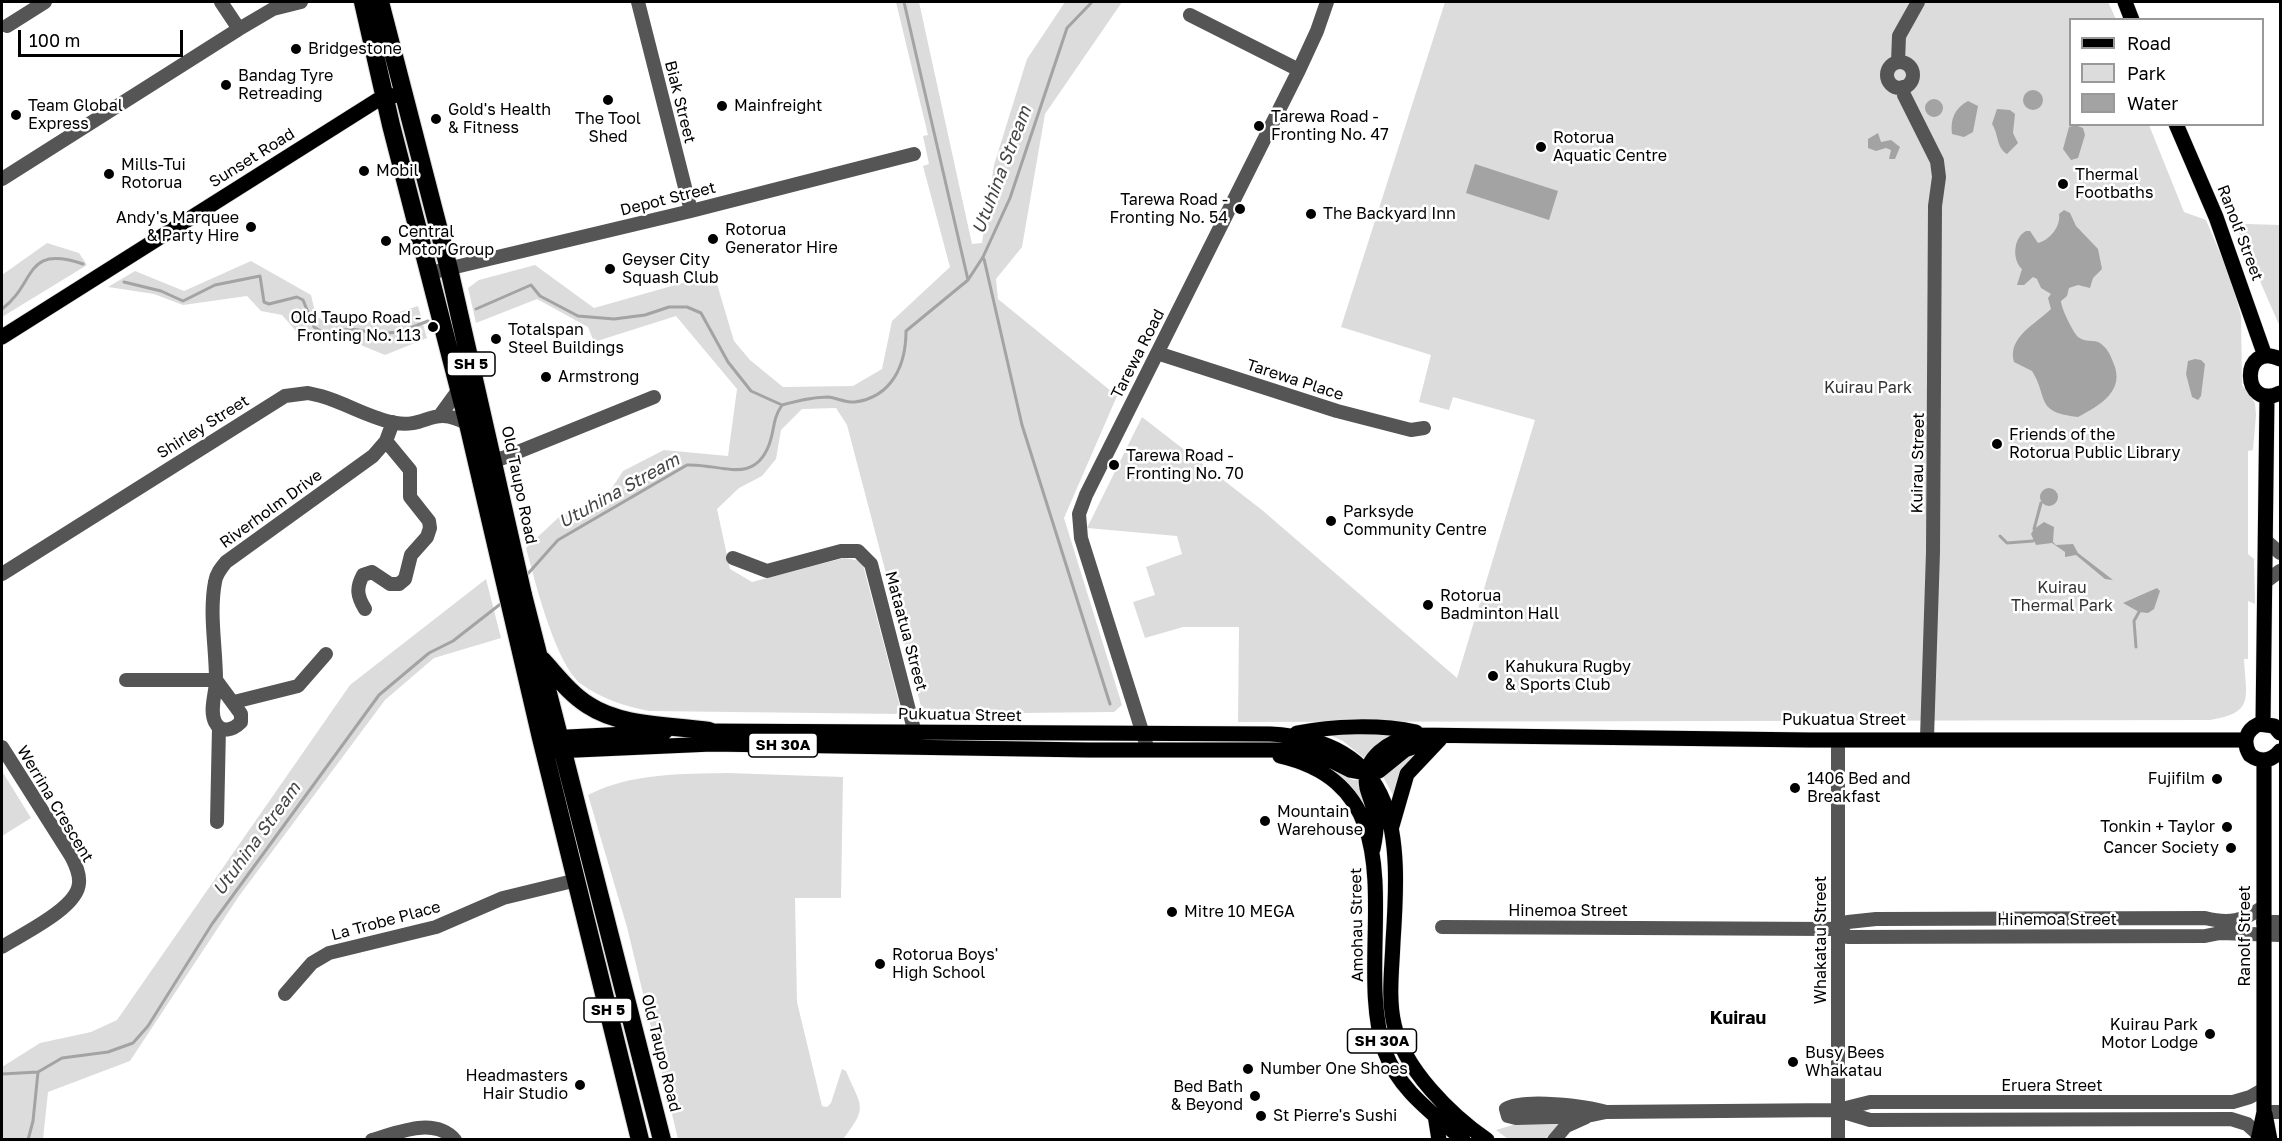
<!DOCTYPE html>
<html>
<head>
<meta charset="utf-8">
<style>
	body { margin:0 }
	#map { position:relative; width:2282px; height:1141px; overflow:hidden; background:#fff; font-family:"Golos Text",sans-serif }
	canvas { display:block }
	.frame { position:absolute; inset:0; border:3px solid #000; pointer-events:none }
	.legend { position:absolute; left:2069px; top:18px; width:195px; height:108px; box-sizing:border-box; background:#fff; border:2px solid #999; margin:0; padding:8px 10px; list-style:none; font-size:18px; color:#000 }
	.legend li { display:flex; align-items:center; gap:12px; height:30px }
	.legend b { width:30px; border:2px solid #999 }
	.scale { position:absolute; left:18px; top:30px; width:165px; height:27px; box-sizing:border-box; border:3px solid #000; border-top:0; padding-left:8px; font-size:18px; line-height:21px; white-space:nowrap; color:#000; -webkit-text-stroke:4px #fff; paint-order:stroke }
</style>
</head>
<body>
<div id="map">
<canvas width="2282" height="1141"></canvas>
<div class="frame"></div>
<ul class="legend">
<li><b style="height:8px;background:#000"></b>Road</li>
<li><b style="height:16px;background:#dcdcdc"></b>Park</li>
<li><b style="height:16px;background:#a3a3a3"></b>Water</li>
</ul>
<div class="scale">100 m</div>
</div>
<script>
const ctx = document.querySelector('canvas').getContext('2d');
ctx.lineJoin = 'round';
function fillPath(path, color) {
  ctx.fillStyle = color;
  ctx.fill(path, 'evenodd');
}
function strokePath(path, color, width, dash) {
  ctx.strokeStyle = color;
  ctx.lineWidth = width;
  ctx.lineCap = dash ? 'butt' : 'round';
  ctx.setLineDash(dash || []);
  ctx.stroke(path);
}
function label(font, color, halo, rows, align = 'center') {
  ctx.font = font + ' "Golos Text",sans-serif';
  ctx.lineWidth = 5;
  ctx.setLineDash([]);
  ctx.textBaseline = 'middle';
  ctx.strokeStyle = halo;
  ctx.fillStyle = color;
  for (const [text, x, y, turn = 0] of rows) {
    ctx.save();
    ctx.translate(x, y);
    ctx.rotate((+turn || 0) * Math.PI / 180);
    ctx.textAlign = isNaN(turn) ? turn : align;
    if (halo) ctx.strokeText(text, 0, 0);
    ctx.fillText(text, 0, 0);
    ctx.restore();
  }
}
const green = new Path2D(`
	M 896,2 L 919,2 L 972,244 L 982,243 L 994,165 L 1027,59 L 1065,2 L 1122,2 L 1045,114 L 1022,247 L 996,279 L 998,299 L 1117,396 L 1064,518 L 1122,705 L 1114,712 L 923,714 L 847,425 L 836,408 L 802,409 L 781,430 L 776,459 L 762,476 L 739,488 L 717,509 L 730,569 L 752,582 L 844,558 L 862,561 L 902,714 L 649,711 C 624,706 602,699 581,684 C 555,663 535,581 526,548 L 559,517 L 604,500 L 623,471 L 664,450 L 728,456 L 737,389 L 676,316 L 594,342 L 588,327 L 537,299 L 476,323 L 468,288 L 479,280 L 535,265 L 594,308 L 714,274 L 734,341 L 750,360 L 783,387 L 853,386 L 882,369 L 892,321 L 950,267 L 923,166 L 929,164 L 923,136 L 928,135 Z
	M 1445,2 L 2108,2 L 2116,19 L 2070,20 L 2070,124 L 2149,125 L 2184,212 L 2206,220 L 2231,279 L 2241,316 L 2242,385 L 2255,403 L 2256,415 L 2253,450 L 2248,451 L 2248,554 L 2254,559 L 2255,604 L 2248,601 L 2248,659 L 2244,659 C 2246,698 2255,713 2210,720 L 1238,722 L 1239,627 L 1183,627 L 1145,638 L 1133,602 L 1155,595 L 1146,567 L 1182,554 L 1177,536 L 1087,528 L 1142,417 L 1262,510 L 1457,678 L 1535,420 L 1453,397 L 1449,410 L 1419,402 L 1431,355 L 1341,327 Z
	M 2247,224 L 2280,225 L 2280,327 L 2236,226 Z
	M 47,243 L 79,253 L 87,265 L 2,317 L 2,275 Z
	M 251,261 L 311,295 L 316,316 L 326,323 L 353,317 L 371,321 L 418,306 L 427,338 L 385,355 L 346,339 L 303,339 L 282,315 L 261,311 L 247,296 L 183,305 L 154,294 L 108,287 L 135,271 L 184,291 Z
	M 486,579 L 501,638 L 434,658 L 385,700 L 239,896 L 130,1061 L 48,1092 L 43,1139 L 2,1139 L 2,1067 L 40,1043 L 91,1032 L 117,1020 L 350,685 Z
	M 1327,734 L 1399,734 L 1365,759 L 1343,741 Z
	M 1419,748 L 1393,795 L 1382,775 Z
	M 1317,759 L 1353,780 L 1361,780 L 1369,815 L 1354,791 Z
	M 2,771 L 31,818 L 2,836 Z
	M 728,773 L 843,777 L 841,898 L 795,898 L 797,1002 L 822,1106 L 827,1107 L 831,1103 L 842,1069 L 846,1071 C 861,1107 869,1106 843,1139 L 678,1139 L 627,927 L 588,795 C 630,773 681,774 728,773 Z
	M 1572,1118 L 1559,1124 L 1545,1139 L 1508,1139 L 1496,1130 L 1526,1121 Z`);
const water = new Path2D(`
	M2023 100a10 10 0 1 1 20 0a10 10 0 1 1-20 0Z
	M1925 108a9 9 0 1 1 18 0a9 9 0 1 1-18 0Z
	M 1968,101 L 1978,106 L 1973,132 L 1964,137 L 1952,134 C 1950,119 1955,108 1968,101 Z
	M 1997,109 L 2010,110 L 2015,114 L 2013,133 L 2018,143 L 2007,154 C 1996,147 1999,135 1992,124 Z
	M 2075,125 L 2083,128 L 2085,135 L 2078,158 L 2071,160 L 2063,149 L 2069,127 Z
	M 1878,133 L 1881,142 L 1891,140 L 1900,147 L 1895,159 L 1889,159 L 1891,150 L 1886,148 L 1876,151 L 1868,148 L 1868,139 Z
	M 1475,164 L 1558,191 L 1549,220 L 1466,193 Z
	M 2064,210 L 2070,213 L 2076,226 L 2098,249 L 2102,269 L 2093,278 L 2090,288 L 2078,285 L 2069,288 L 2067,296 L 2061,301 C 2061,308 2073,332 2078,337 C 2086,343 2093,339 2100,343 C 2107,348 2110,354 2113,362 C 2126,390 2101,405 2078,417 C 2034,412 2049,398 2032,371 L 2014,362 C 2007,337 2036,324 2051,309 L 2048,298 L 2051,294 L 2041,288 L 2037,279 L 2033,277 L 2024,285 L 2017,285 L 2022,269 C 2012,260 2013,238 2026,231 L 2030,231 L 2038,243 C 2050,240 2061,226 2059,214 Z
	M 2195,359 L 2201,360 L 2205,364 L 2201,396 L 2198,400 L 2192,397 L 2186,374 L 2188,361 Z
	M2040 497a9 9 0 1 1 18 0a9 9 0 1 1-18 0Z
	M 2044,522 L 2054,527 L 2053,542 L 2056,545 L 2073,544 L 2078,553 L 2113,580 L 2105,579 L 2076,555 L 2065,557 L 2065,552 L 2052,543 L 2036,545 L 2031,534 L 2034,529 Z
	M 2157,588 L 2160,591 L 2154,609 L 2148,613 L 2139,612 L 2123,603 Z`);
const stream = new Path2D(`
	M 904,2 L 968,280
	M 984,259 L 1022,425 L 1110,704
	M 124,282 L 161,291 L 183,301 L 215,285 L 260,276 L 264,302 L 269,304 L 297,297 L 303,300 L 314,327 L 327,335 C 359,323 359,334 387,333 C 401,333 415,326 428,321
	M 2,309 C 37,283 23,244 83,264
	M 476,309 L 531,285 L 540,296 L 578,316 L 614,319 L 645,315 L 669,307 L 687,307 L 701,313 L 728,362 L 751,391 L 782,405
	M 2034,529 L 2041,503
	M 2000,536 L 2007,543 L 2033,541
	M 525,577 L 558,540 L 687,465 C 720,463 753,486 769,445 C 775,429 772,420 782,405 C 797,401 812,397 828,397 C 837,398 846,403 855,402 C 892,397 906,365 906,331 L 968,280 L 983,257 L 1010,198 L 1067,28 L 1092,2
	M 2136,647 L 2134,621 L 2139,612
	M 2,1074 L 38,1072
	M 28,1140 L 33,1121 L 38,1072 L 62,1058 L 108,1052 L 133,1043 L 148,1026 L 212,924 L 379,695 L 429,653 L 453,641 L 503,602`);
const minor = new Path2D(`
	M 221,2 L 239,29
	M 638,2 L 691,211
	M 1190,15 L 1299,70
	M 7,26 L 45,2
	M 1898,62 L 1899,36 L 1918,2
	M1887 75a13 13 0 1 1 26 0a13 13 0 1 1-26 0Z
	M 1903,87 L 1904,95 L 1937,161 L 1939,177 L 1935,206 L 1933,552 L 1927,738
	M 2,179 L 239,29 L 273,9 L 301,2
	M 430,273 L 691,211 L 914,154
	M 1157,353 L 1337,411 L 1411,430 L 1424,428
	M 441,414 L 460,388
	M 483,461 L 503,458 L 654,397
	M 2265,540 L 2280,553
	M 733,558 L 767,571 L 841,551 L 858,551 L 871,564 L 917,741
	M 2,574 L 285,396 L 308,393 L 321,396 C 346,403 371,419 396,423 C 428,428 432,404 468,424
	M 2265,582 L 2280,571
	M 365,609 C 357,596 356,588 363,575 L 372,572 L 390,584 L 399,584 L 405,579 L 411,555 L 427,537 L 430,528 L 429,521 L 410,497 L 410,470 L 386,441
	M 126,680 L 216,680 L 241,714 L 241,722 C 233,730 221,734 215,722 C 209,710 216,693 216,680 C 216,648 209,614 215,582 C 216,574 221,568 226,562 L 373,456 L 386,441 L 393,422
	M 234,702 L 298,686 L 326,654
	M 1838,740 L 1838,1140
	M 2,747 L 71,856 C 75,864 80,873 79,883 C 78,908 22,934 2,947
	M 1148,750 L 1081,538 L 1079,514 L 1086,495 L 1299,70 L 1317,31 L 1327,2
	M 217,822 L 219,727
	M 2263,922 L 2280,922
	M 1442,927 L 1829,929 L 1837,928 L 1848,922 L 1876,919 L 2205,918 C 2229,924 2243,921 2263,907
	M 1837,928 L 1848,937 L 2205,936 L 2220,933 L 2280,935
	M 285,994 L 312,963 L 329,953 L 436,927 L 503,898 L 577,880
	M 1840,1111 L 1870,1120 L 2231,1119 L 2247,1124 L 2258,1134
	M 1606,1112 C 1587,1106 1523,1098 1506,1109 L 1508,1116 L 1516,1118 L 1587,1116 L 1606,1112 L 1838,1110 L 1870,1102 L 2233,1102 L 2250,1097 L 2264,1089
	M 2264,1112 L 2280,1112
	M 372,1140 C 397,1133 434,1116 455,1140
	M 1554,1140 L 1566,1126 L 1586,1117`);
const major = new Path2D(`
	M 2125,2 L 2132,20
	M 2176,124 L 2216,217 L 2265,356
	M 2,337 L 376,101 L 403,93
	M 2280,359 C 2240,340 2241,412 2280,393
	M 2263,723 L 2267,396
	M 698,731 L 1270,734 C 1402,741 1400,838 1393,942 C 1392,969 1388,998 1394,1024 C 1403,1068 1451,1115 1487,1140
	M 1297,733 C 1333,726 1379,724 1416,732
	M 2280,733 L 2274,726 L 2259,724 C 2246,730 2242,742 2250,755 C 2261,763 2272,761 2280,751
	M 549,738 L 665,732
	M 554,751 L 712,744 L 1088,750 L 1290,750 L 1318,754 L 1350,770 L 1367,773 L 1379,771 L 1405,750 L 1431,741
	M 1280,756 C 1428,790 1350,953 1385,1052 C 1399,1090 1434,1114 1463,1140
	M 1392,826 L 1407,774 L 1440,739
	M 1373,849 C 1375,839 1377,830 1376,820 C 1375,809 1370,799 1367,788 C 1361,757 1390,740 1416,735 L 1809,740 L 2245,740
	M 2265,1114 L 2270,1140
	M 1435,1115 L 1439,1140
	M 2258,1140 L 2264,1112 L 2264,761`);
const highway = new Path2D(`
	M 363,2 L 391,125 L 468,424 L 541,738 L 640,1140
	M 380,2 L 449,269 L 523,595 L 662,1140
	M 542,660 C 556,675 570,694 588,705 C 621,727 670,725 709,731`);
const markers = [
	[296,49,6,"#000"],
	[226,85,6,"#000"],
	[608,100,6,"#000"],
	[722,106,6,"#000"],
	[16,115,6,"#000"],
	[436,119,6,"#000"],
	[1259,126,6,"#000"],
	[1541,147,6,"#000"],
	[364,171,6,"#000"],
	[109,174,6,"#000"],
	[2063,184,6,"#000"],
	[1240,209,6,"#000"],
	[1311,214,6,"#000"],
	[251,227,6,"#000"],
	[713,239,6,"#000"],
	[386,241,6,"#000"],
	[610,269,6,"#000"],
	[433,327,6,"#000"],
	[496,339,6,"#000"],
	[546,377,6,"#000"],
	[1997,444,6,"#000"],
	[1114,465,6,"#000"],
	[1331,521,6,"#000"],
	[1428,605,6,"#000"],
	[1493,676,6,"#000"],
	[2217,779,6,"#000"],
	[1795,788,6,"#000"],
	[1265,821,6,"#000"],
	[2227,827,6,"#000"],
	[2231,848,6,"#000"],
	[1172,912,6,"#000"],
	[880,964,6,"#000"],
	[2210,1034,6,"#000"],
	[1793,1062,6,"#000"],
	[1248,1069,6,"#000"],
	[580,1085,6,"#000"],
	[1255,1096,6,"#000"],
	[1261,1116,6,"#000"]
];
const shields = [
	[471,364,48],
	[783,745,69],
	[608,1010,48],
	[1382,1041,69]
];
const shieldNames = [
	["SH 5",471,364],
	["SH 30A",783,745],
	["SH 5",608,1010],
	["SH 30A",1382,1041]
];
const poiNames = [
	["Bridgestone",308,49],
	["Bandag Tyre",238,76],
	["Retreading",238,94],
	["Team Global",28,106],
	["Express",28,124],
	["Mainfreight",734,106],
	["Gold's Health",448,110],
	["& Fitness",448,128],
	["Tarewa Road -",1271,117],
	["Fronting No. 47",1271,135],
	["The Tool",608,119,"center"],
	["Shed",608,137,"center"],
	["Rotorua",1553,138],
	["Aquatic Centre",1553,156],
	["Mills-Tui",121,165],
	["Rotorua",121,183],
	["Mobil",376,171],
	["Thermal",2075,175],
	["Footbaths",2075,193],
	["Tarewa Road -",1228,200,"right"],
	["Fronting No. 54",1228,218,"right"],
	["The Backyard Inn",1323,214],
	["Andy's Marquee",239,218,"right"],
	["& Party Hire",239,236,"right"],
	["Rotorua",725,230],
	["Generator Hire",725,248],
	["Central",398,232],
	["Motor Group",398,250],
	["Geyser City",622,260],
	["Squash Club",622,278],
	["Old Taupo Road -",421,318,"right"],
	["Fronting No. 113",421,336,"right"],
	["Totalspan",508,330],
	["Steel Buildings",508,348],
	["Armstrong",558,377],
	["Friends of the",2009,435],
	["Rotorua Public Library",2009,453],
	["Tarewa Road -",1126,456],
	["Fronting No. 70",1126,474],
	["Parksyde",1343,512],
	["Community Centre",1343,530],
	["Rotorua",1440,596],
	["Badminton Hall",1440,614],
	["Kahukura Rugby",1505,667],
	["& Sports Club",1505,685],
	["1406 Bed and",1807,779],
	["Breakfast",1807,797],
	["Fujifilm",2205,779,"right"],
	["Mountain",1277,812],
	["Warehouse",1277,830],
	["Tonkin + Taylor",2215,827,"right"],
	["Cancer Society",2219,848,"right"],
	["Mitre 10 MEGA",1184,912],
	["Rotorua Boys'",892,955],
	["High School",892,973],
	["Kuirau Park",2198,1025,"right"],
	["Motor Lodge",2198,1043,"right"],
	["Busy Bees",1805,1053],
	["Whakatau",1805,1071],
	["Number One Shoes",1260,1069],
	["Headmasters",568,1076,"right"],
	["Hair Studio",568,1094,"right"],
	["Bed Bath",1243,1087,"right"],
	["& Beyond",1243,1105,"right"],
	["St Pierre's Sushi",1273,1116]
];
const streetNames = [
	["Biak Street",680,102,76],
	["Sunset Road",252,158,-32],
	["Depot Street",668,199,-14],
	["Ranolf Street",2240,233,69],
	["Tarewa Road",1138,354,-63],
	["Tarewa Place",1295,380,18],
	["Shirley Street",203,427,-32],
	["Kuirau Street",1918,463,-89],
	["Old Taupo Road",519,485,78],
	["Riverholm Drive",271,509,-36],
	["Mataatua Street",906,631,75],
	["Pukuatua Street",960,715,1],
	["Pukuatua Street",1844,720],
	["Werrina Crescent",55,804,59],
	["Hinemoa Street",1568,911],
	["Hinemoa Street",2057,920],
	["La Trobe Place",386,921,-15],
	["Amohau Street",1357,925,-91],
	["Ranolf Street",2245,936,-90],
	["Whakatau Street",1821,940,-90],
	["Old Taupo Road",661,1053,76],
	["Eruera Street",2052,1086]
];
const parkNames = [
	["Kuirau Park",1868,388],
	["Kuirau",2062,588],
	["Thermal Park",2062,606]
];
const waterNames = [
	["Utuhina Stream",1002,170,-69],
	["Utuhina Stream",619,491,-29],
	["Utuhina Stream",257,839,-54]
];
const neighbourhoodNames = [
	["Kuirau",1738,1018]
];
fillPath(green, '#dcdcdc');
fillPath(water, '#a3a3a3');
strokePath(stream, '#a3a3a3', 3);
strokePath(major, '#dbdbdb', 16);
strokePath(highway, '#dbdbdb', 20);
strokePath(minor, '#555', 14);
strokePath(major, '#000', 15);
strokePath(highway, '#000', 18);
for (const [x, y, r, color] of markers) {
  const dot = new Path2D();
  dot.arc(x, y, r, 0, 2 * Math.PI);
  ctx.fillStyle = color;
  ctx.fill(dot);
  strokePath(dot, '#fff', 2);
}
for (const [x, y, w] of shields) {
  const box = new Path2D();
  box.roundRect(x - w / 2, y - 12, w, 24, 4.5);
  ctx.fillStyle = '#fff';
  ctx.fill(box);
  strokePath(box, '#000', 1.5);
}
label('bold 15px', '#000', null, shieldNames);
label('16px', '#000', '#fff', poiNames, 'left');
label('16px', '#000', '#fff', streetNames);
label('16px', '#333', '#fff', parkNames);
label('italic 18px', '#444', '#fff', waterNames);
label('bold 18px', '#000', '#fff', neighbourhoodNames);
</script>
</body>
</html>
